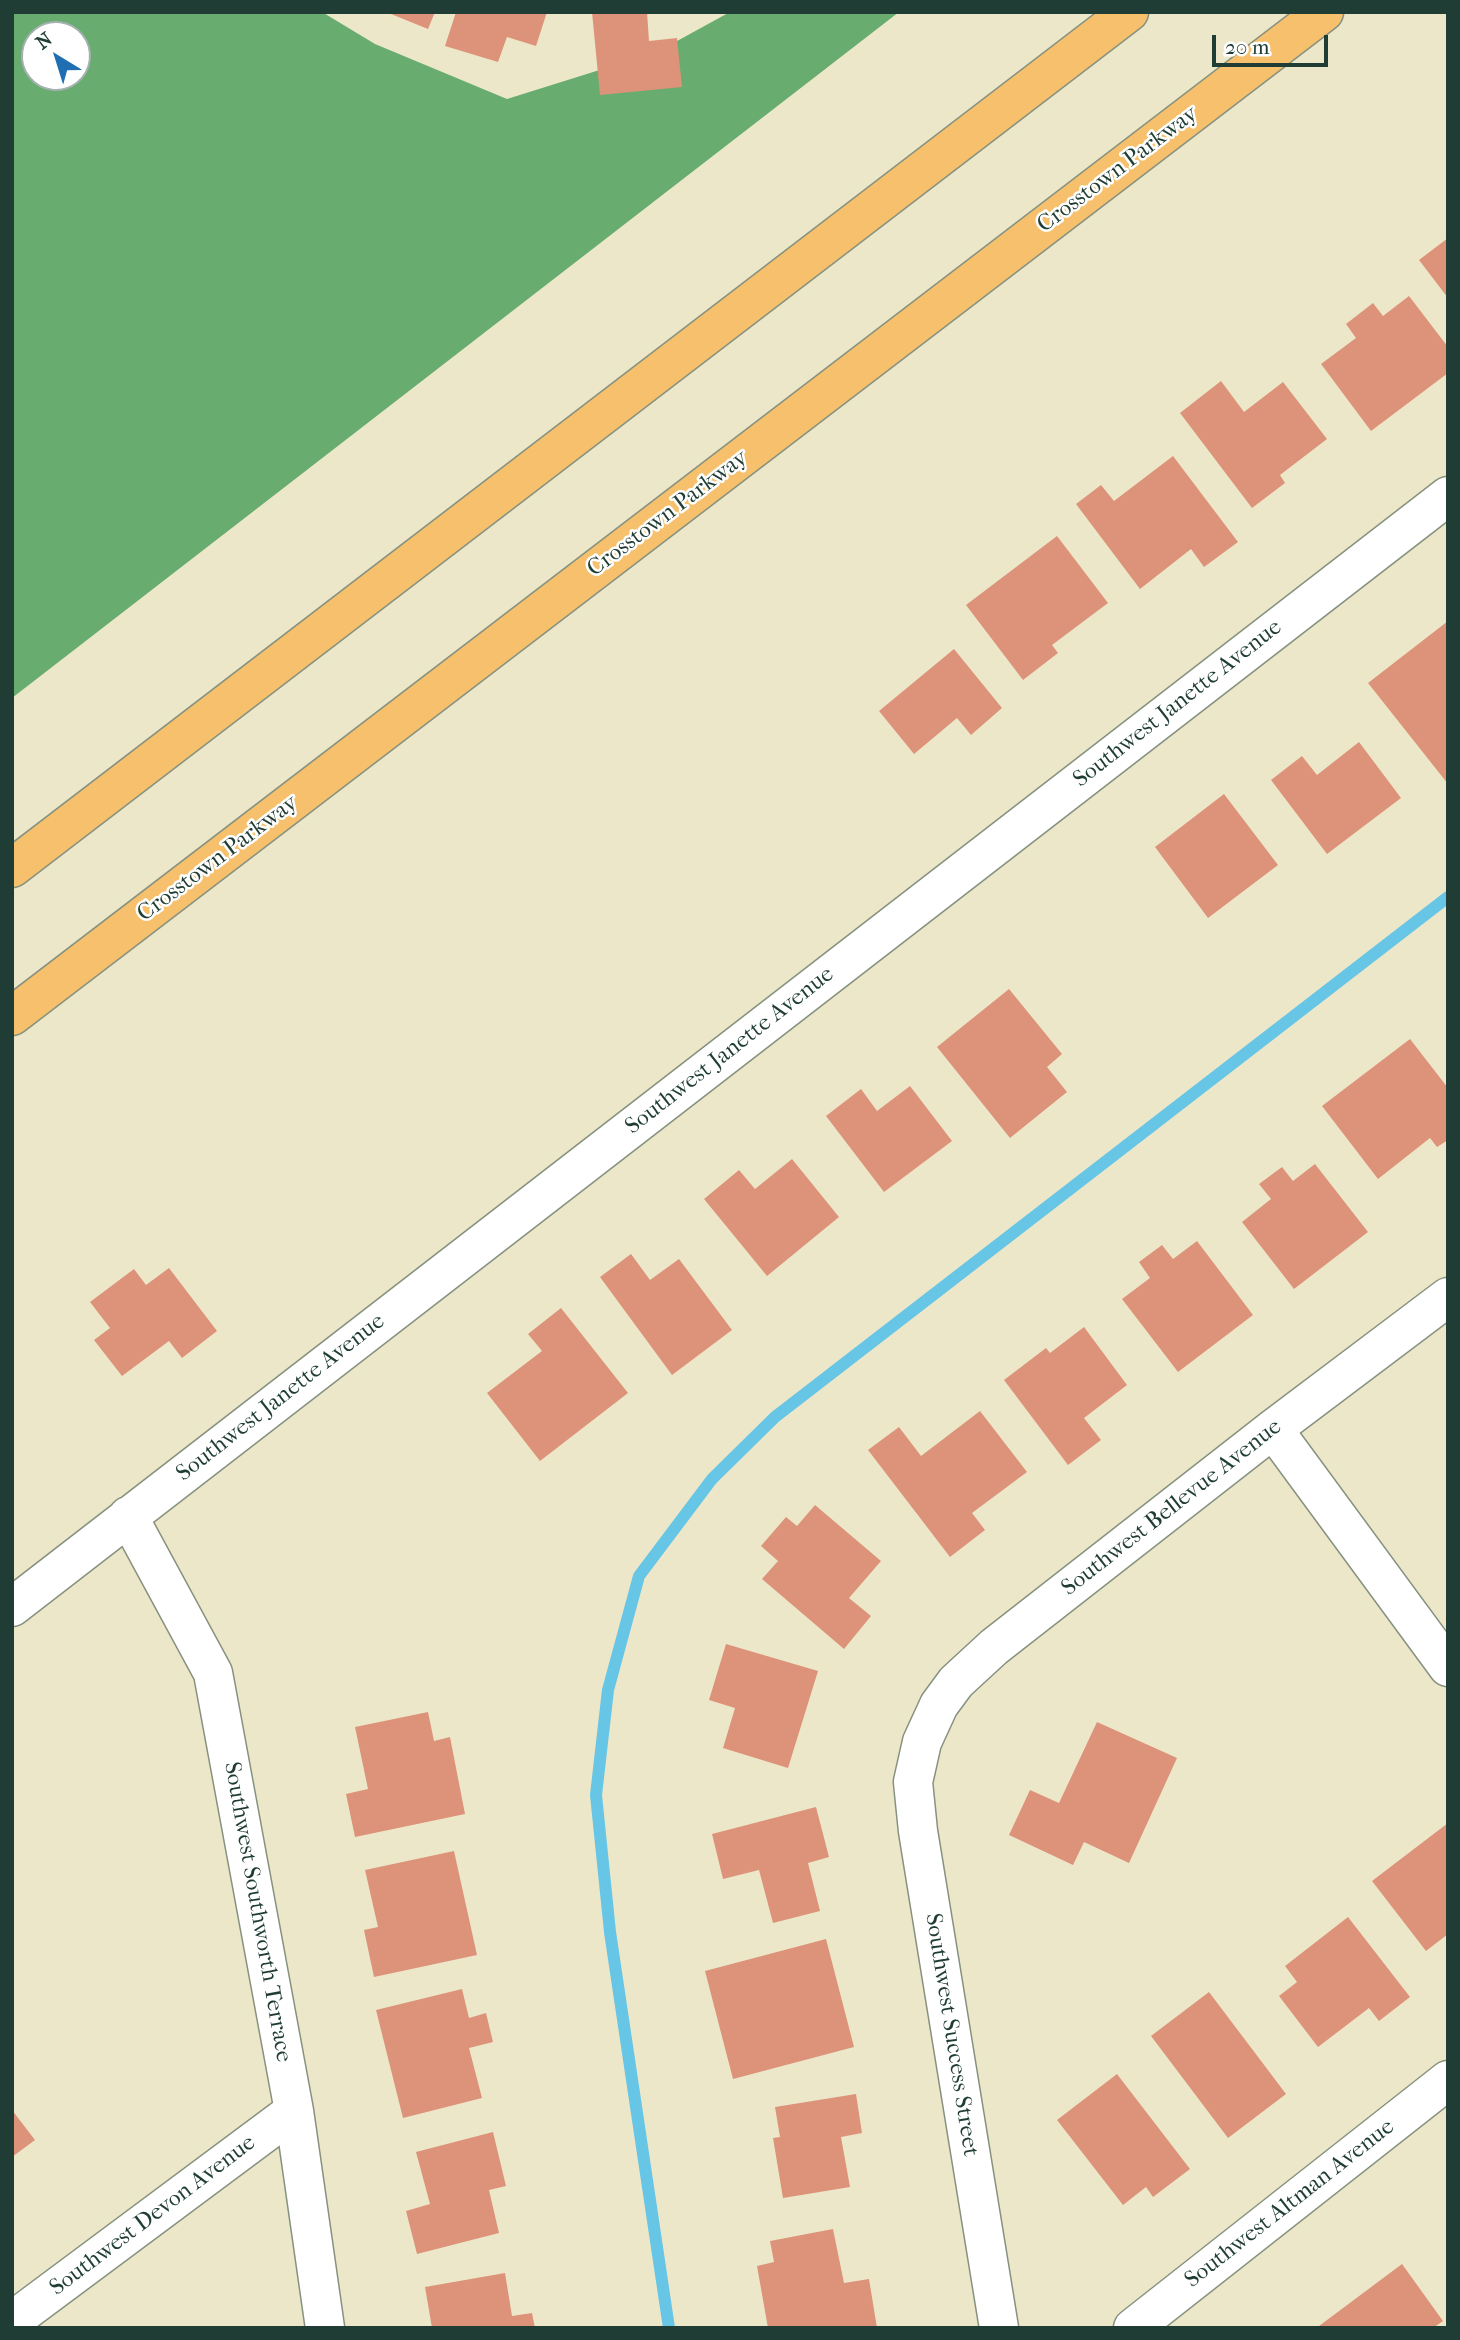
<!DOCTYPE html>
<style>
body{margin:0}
#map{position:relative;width:1460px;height:2340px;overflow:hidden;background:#ede7ca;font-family:"IM FELL French Canon",serif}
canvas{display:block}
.frame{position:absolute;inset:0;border:14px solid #1f3d34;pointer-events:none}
.north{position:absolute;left:21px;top:21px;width:70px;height:70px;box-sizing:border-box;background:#fff;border:2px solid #a5b1ae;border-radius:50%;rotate:322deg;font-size:19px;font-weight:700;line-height:28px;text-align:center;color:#1f3d34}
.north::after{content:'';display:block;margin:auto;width:24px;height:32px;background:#1f6fb2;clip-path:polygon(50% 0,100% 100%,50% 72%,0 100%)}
.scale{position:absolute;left:1212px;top:35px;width:116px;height:32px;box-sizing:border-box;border:4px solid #1f3d34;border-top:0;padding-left:9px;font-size:21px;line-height:24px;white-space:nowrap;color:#1f3d34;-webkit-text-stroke:5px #fff;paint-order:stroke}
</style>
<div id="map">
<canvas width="1460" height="2340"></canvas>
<div class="frame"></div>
<div class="north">N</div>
<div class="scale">20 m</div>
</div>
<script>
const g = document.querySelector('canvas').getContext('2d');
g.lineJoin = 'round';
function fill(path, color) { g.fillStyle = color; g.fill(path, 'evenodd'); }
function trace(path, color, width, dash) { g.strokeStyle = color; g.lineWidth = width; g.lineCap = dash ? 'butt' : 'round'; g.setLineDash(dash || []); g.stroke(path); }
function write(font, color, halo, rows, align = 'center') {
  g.font = font + ' "IM FELL French Canon",serif'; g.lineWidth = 5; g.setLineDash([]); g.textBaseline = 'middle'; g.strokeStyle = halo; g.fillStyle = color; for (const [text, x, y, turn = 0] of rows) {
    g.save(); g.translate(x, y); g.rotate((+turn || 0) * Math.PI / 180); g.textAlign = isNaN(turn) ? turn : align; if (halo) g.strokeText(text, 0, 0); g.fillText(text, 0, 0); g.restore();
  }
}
fill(new Path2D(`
 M12,12H322L375,44L507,99L657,52L730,12H899L12,698ZM35,35H77V77H35Z`), '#68ac70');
trace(new Path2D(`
 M669,2328L610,1932L596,1795L608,1690L639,1576L712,1479L775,1417L1448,897`), '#67c5e5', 12);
fill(new Path2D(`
 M386,12H435L428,29Z
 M456,12H547L536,46L507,37L498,62L445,46Z
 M592,12H647L649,41L677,38L682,87L600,95Z
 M1448,238V298L1419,260Z
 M1409,296L1448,347V373L1371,431L1321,364L1356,338L1346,324L1373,303L1383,316Z
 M1221,381L1244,412L1283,382L1327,439L1280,475L1285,483L1252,508L1180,413Z
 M1173,456L1238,542L1204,567L1191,549L1140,589L1076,504L1101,485L1114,501Z
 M1057,536L1108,603L1052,645L1058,653L1023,680L966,605Z
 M1448,621V784L1368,683Z
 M954,649L1002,708L971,735L957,718L914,754L879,711Z
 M1359,742L1401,798L1327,854L1271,780L1302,756L1317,775Z
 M1224,794L1278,865L1208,918L1155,847Z
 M1009,989L1062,1054L1047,1067L1067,1092L1010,1138L937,1047Z
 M1410,1039L1448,1088V1140L1437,1147L1430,1138L1378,1179L1322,1106Z
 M910,1086L952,1141L884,1192L826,1116L861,1089L877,1111Z
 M792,1159L839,1217L767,1276L704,1199L739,1170L755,1189Z
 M1315,1164L1368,1232L1294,1289L1242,1222L1271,1199L1259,1184L1282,1167L1293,1181Z
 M1197,1241L1253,1315L1178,1372L1122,1299L1150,1278L1139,1262L1162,1245L1173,1259Z
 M631,1254L650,1280L679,1259L732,1330L672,1375L600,1277Z
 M169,1268L217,1331L182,1358L169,1341L122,1376L94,1340L110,1328L90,1302L134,1269L146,1285Z
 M561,1308L628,1393L540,1461L487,1393L542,1351L528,1334Z
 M1084,1327L1127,1385L1084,1418L1101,1440L1068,1465L1004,1380L1046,1348L1050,1353Z
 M980,1411L1027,1472L972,1513L985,1530L950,1557L868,1450L899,1427L921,1456Z
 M815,1505L881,1561L849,1598L871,1616L844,1649L762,1579L778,1561L761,1546L786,1517L797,1526Z
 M726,1644L818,1671L788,1768L723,1748L735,1708L709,1700Z
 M428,1712L434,1741L450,1737L465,1814L355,1837L346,1794L368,1789L355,1727Z
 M1097,1722L1177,1758L1129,1863L1084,1842L1073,1865L1009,1835L1030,1790L1059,1803Z
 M816,1807L829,1857L808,1863L820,1911L773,1923L759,1870L723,1879L712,1834Z
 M1448,1823V1934L1426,1951L1372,1881Z
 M454,1851L477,1955L374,1977L364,1930L378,1927L365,1870Z
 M1348,1917L1410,1997L1379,2021L1369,2008L1318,2047L1279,1996L1297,1982L1285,1966Z
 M826,1939L854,2047L733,2079L705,1971Z
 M462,1989L469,2018L486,2013L493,2042L469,2048L482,2098L403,2118L376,2010Z
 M1209,1992L1286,2094L1228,2138L1151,2036Z
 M1117,2074L1190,2169L1153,2197L1146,2187L1123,2205L1057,2120Z
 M856,2094L862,2133L841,2137L850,2187L783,2198L773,2138L780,2137L775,2107Z
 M12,2110L35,2140L12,2157Z
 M493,2132L506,2186L489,2190L499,2233L417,2254L406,2211L430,2204L416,2152Z
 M833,2229L844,2283L869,2279L877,2328H768L757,2266L774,2262L770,2241Z
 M1402,2264L1443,2321L1433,2328H1320L1319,2326Z
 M505,2273L512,2316L532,2313L535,2328H432L425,2287Z`), '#dc9379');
const minor = new Path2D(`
 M1273,1429L1448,1667
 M128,1516L213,1673L294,2111L325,2328
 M12,1607L1448,496
 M12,2321L294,2111
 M999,2328L918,1831L913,1782L922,1742L939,1705L956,1682L994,1647L1273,1429L1448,1297
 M1133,2328L1448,2080`);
const major = new Path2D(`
 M12,868L1129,12
 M12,1016L1324,12`);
trace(minor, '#86927f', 41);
trace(major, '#86927f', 41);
trace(minor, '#fff', 38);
trace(major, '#f7c06c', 38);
write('23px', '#1f3d34', '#fff', [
 ["Crosstown Parkway",1118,170,-37],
 ["Crosstown Parkway",668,514,-37],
 ["Southwest Janette Avenue",1178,704,-38],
 ["Crosstown Parkway",218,859,-37],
 ["Southwest Janette Avenue",730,1051,-38],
 ["Southwest Janette Avenue",281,1398,-38],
 ["Southwest Bellevue Avenue",1172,1508,-38],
 ["Southwest Southworth Terrace",257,1912,80],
 ["Southwest Success Street",951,2035,81],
 ["Southwest Altman Avenue",1290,2204,-38],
 ["Southwest Devon Avenue",153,2216,-37]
]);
</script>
